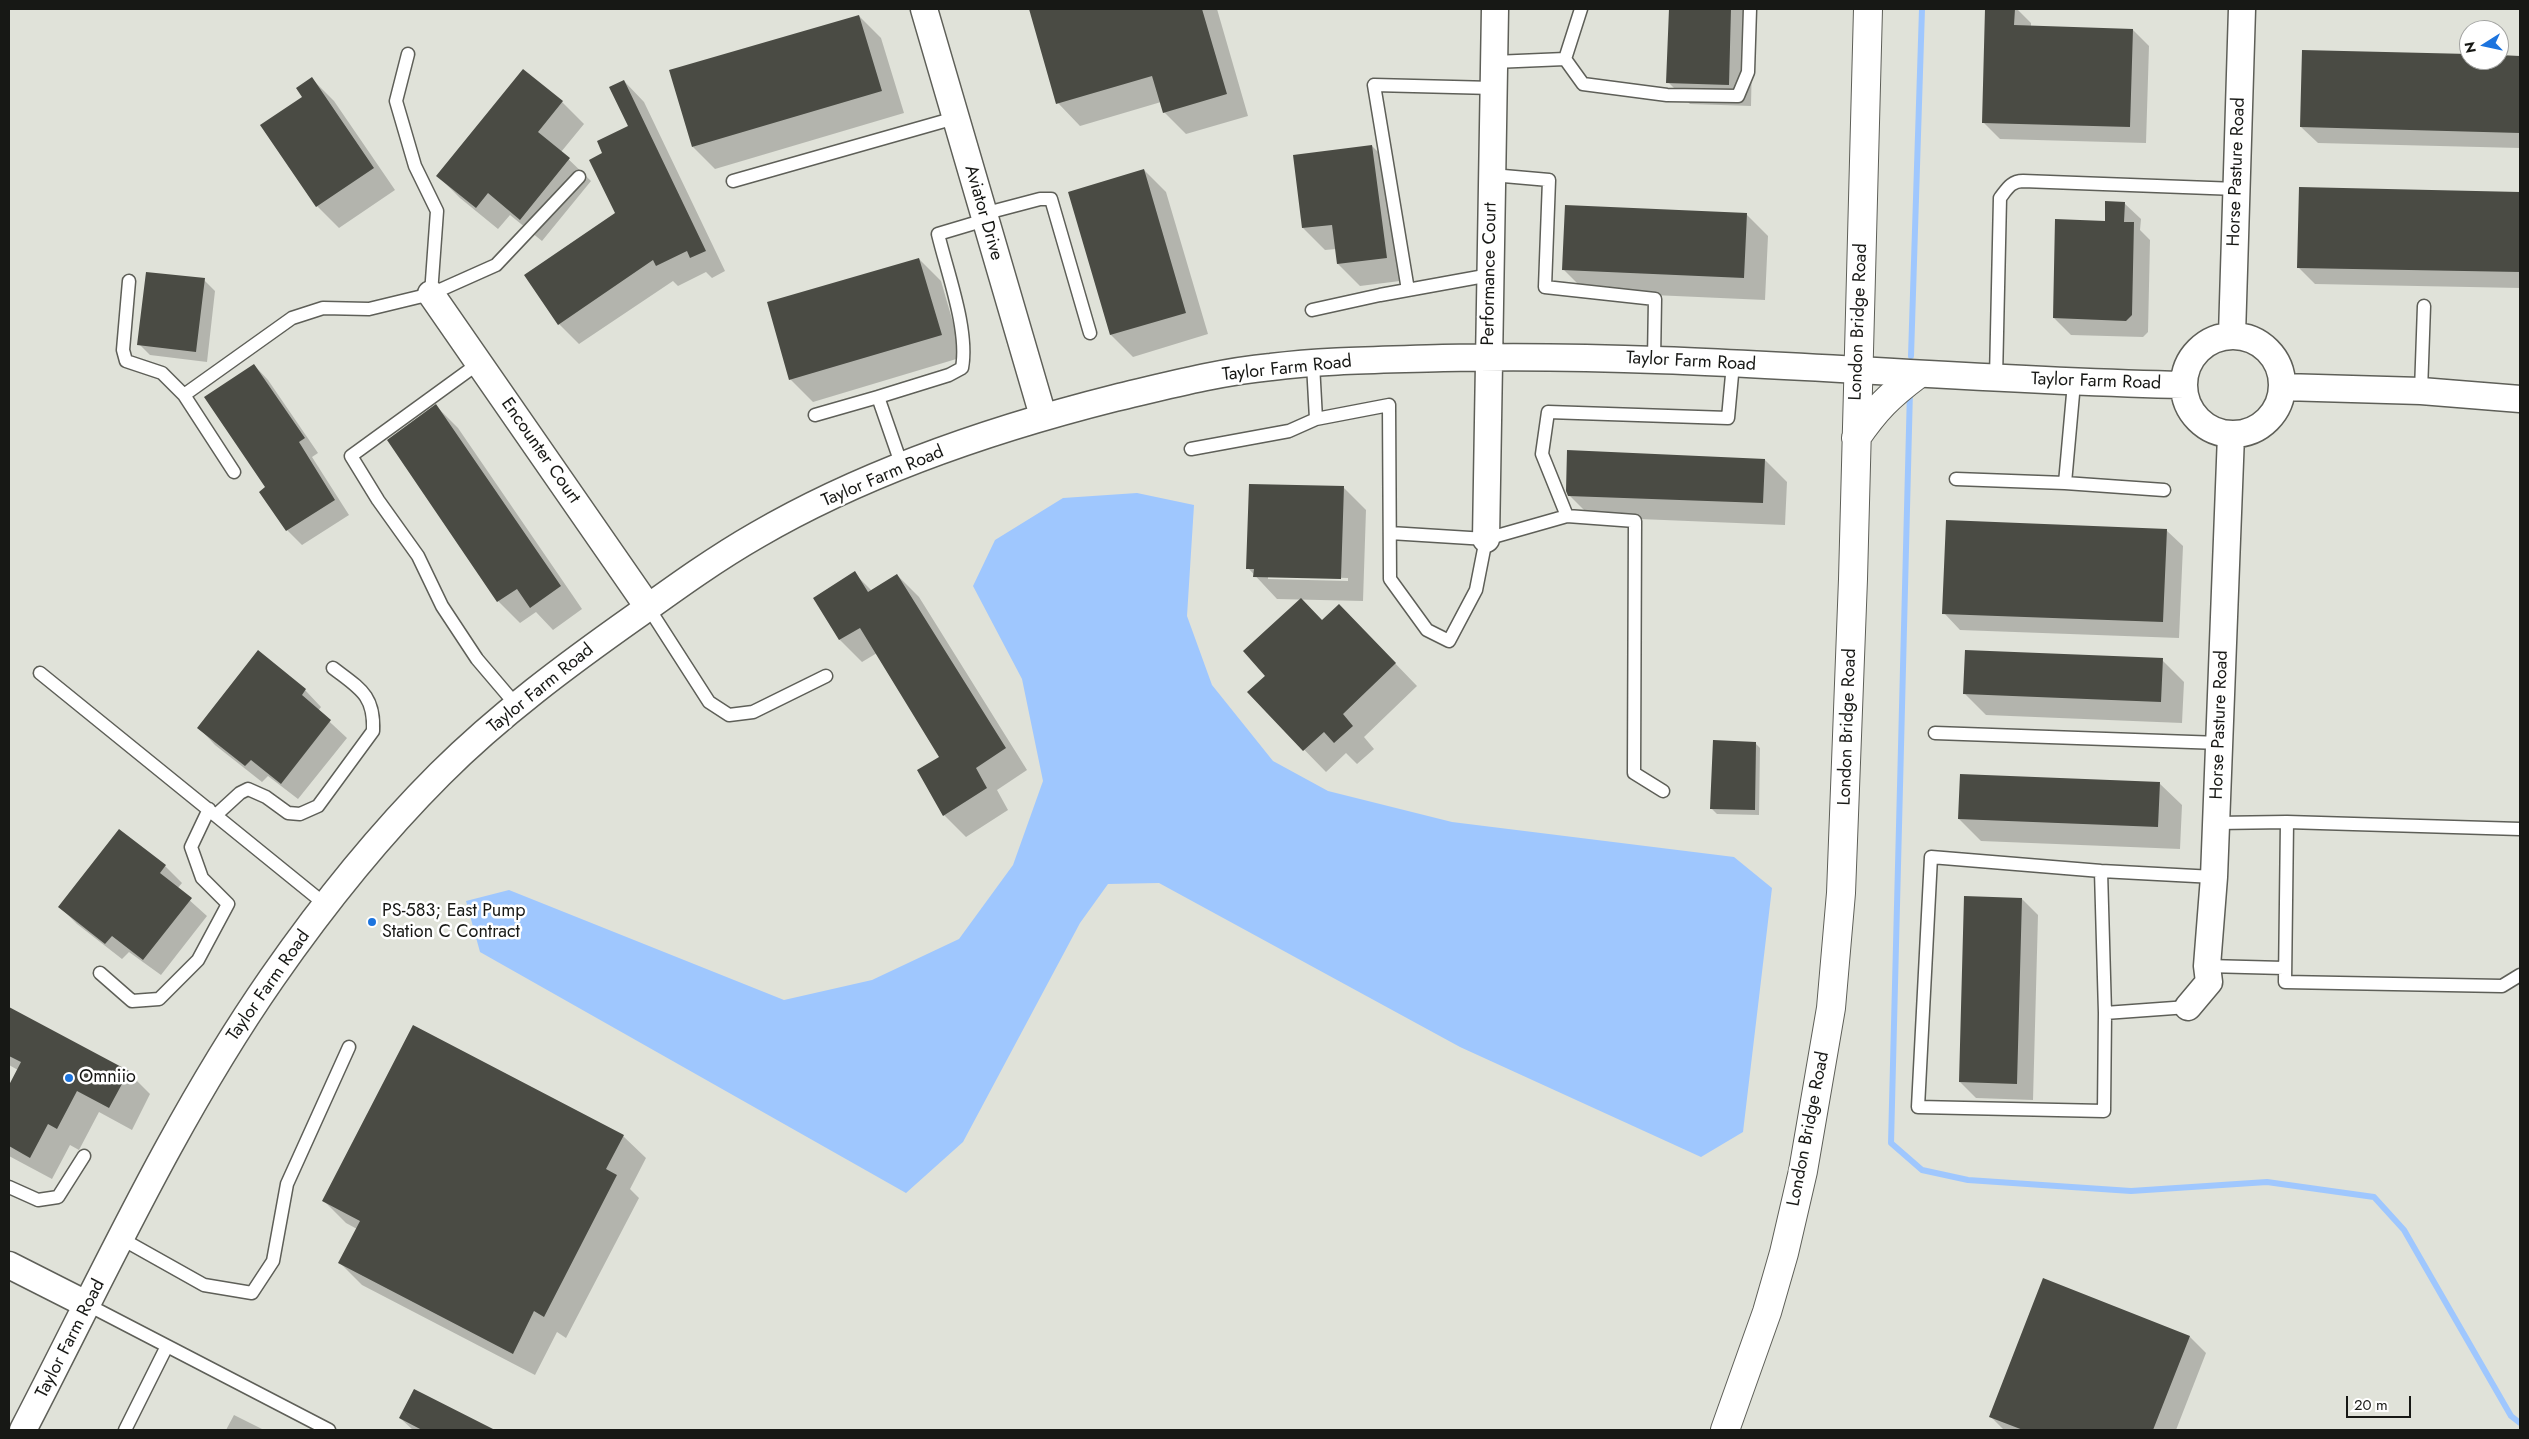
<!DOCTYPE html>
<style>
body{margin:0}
#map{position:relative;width:2529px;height:1439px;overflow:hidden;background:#e0e2d9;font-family:Jost,sans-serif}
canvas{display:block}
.frame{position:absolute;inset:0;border:10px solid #171815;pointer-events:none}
.north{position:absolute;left:2459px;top:20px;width:50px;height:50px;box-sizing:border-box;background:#fff;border:1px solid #a2a3a1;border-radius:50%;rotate:260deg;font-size:14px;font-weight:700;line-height:20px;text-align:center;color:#171815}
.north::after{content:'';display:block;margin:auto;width:18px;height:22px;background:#1c74de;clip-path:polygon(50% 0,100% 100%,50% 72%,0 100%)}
.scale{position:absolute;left:2346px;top:1396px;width:65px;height:22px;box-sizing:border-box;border:2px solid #171815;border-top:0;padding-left:6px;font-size:15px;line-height:18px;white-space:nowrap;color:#171815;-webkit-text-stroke:4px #fff;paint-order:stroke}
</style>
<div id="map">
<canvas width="2529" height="1439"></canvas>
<div class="frame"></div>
<div class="north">N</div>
<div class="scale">20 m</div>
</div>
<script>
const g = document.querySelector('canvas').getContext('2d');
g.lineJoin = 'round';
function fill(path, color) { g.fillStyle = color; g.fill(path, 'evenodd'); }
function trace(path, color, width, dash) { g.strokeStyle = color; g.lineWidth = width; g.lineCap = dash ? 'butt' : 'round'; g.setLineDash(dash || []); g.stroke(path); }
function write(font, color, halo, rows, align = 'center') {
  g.font = font + ' Jost,sans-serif'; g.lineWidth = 5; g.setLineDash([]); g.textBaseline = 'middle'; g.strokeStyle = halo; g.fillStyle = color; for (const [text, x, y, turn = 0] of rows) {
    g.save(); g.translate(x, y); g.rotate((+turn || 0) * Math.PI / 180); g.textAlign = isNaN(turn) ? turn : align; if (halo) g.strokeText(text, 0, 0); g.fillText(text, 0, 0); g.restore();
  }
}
fill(new Path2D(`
 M1137,493L1194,505L1187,616L1212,685L1273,761L1328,791L1452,822L1734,857L1772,888L1743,1132L1701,1157L1460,1047L1159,883L1108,884L1080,923L963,1142L906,1193L480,952L466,901L509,890L784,1000L872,980L959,939L1013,865L1043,781L1022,679L973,586L995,540L1063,498Z`), '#9fc7fe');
fill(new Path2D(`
 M1030,9H1217L1248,116L1186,134L1164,112L1161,102L1080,126L1058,103Z
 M1670,9H1753L1751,106L1690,104L1668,82Z
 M1986,9H2017L2031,23V27L2133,30L2149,46L2146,143L2000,139L1983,122Z
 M859,16L881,38L904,113L715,169L693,147Z
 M2469,56V60H2499V56L2520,57V148L2318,143L2301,127Z
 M312,79L334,101L395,190L339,228L317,206L303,98Z
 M624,81L644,102L725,271L712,278L706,272L678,286L673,281L579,344L559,324L616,213L604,154L629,127Z
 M562,102L584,124L561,152L591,181L542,241L510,215L498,229L460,198L438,176Z
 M1372,146L1394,168L1408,280L1360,286L1338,264L1336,249L1325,250L1303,228L1294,156Z
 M1144,170L1166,192L1208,334L1133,357L1111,335L1070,193Z
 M2300,189L2520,194V288L2315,284L2298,267Z
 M2124,203L2141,219L2140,230L2150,240L2148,332L2143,337L2071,335L2054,318L2106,222Z
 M1746,214L1768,236L1765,300L1586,292L1564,270Z
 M919,259L941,281L963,357L813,402L790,379Z
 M204,280L215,291L207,362L150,355L139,344Z
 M254,365L268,380L318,453L312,457L349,515L302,545L287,530L267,488Z
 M436,406L458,428L582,609L553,630L536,612L520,623L498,601Z
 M1765,460L1787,482L1785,525L1591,517L1569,495Z
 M1343,487L1366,510L1363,601L1277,599L1248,568ZM1268,576L1348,578V581L1268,579Z
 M2166,530L2183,546L2179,638L1960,630L1944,613Z
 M854,573L872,591L897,575L919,597L1027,770L997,790L1008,810L966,837L944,815L941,757L877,653L862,662L840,640L814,598Z
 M1322,621L1361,628L1417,686L1364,737L1374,749L1357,764L1346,753L1326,772L1248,692Z
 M2162,660L2184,682L2182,723L1986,715L1964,693Z
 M305,690L321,707L318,711L347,738L298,799L268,776L262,782L215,745L199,728Z
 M1755,743L1760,748L1759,815L1717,814L1712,809Z
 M2159,783L2182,805L2180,849L1981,841L1959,819Z
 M119,831L165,866L182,883L177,889L207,916L161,975L129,952L122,959L77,924L60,907Z
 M2022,899L2038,915L2033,1100L1976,1098L1960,1082Z
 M9,1009L128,1072L150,1094L132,1130L99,1112L79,1150L70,1145L52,1179L9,1156V1088L18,1070L9,1065Z
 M623,1136L646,1158L630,1189L639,1198L566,1338L557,1332L535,1375L362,1285L340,1263L357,1229L346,1223L324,1201Z
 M2190,1337L2206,1353L2176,1430H2004L1990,1416Z
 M234,1415L264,1430H226Z
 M400,1418L484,1426L488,1430H413Z`), '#0003');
trace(new Path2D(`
 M1911,356L1922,9
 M1910,390L1891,1143L1922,1170L1968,1180L2131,1191L2267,1182L2374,1197L2404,1230L2511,1416L2520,1423`), '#9fc7fe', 6);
fill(new Path2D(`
 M1029,9H1202L1227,94L1163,113L1152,76L1056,104Z
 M1669,9H1731L1729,85L1666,83Z
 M1985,9H2015L2014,25L2133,29L2130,127L1982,123Z
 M859,15L882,91L692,147L669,70Z
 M2302,50L2469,54V60H2499V55L2520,56V133L2300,127Z
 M523,69L563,101L538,132L570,158L520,220L488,193L476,208L436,176Z
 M312,77L374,168L316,207L260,125L302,97L296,88Z
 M624,80L706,251L690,258L687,251L656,266L653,260L558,325L524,275L615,213L589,160L602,153L597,141L628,126L609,87Z
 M1372,145L1387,258L1337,264L1332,225L1302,228L1293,155Z
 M1144,169L1186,313L1110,335L1068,192Z
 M2299,187L2520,192V272L2297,268Z
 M2105,201L2125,202L2124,222H2134L2132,315L2126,321L2053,318L2055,219L2105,221Z
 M1565,205L1747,213L1744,278L1562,270Z
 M919,258L942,335L789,380L767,302Z
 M146,272L205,278L196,352L137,345Z
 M254,364L305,438L299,442L335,500L286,531L259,492L265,487L204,397Z
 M436,404L561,586L530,608L517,589L497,602L387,440Z
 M1567,450L1765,459L1763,503L1568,496L1566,491Z
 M1249,484L1344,486L1341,579L1253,577L1254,569H1246Z
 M1946,520L2167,529L2163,622L1942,614Z
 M855,571L868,592L897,574L1006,748L976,768L987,788L943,816L917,770L939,757L860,628L839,640L813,598Z
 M1301,598L1322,620L1339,604L1396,663L1343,714L1353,726L1334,743L1324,732L1303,751L1247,692L1265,676L1243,651Z
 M258,650L306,689L302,695L331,720L281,784L251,760L245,766L197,728Z
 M1965,650L2163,658L2161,702L1963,694Z
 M1713,740L1756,742L1755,810L1710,809Z
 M1960,774L2160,782L2158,827L1958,819Z
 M119,829L166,865L160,873L192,898L143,960L112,936L105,944L58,907Z
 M1964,896L2022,898L2017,1084L1959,1082Z
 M9,1007L129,1071L109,1108L77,1091L57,1129L48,1124L30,1158L9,1146V1085L21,1062L9,1056Z
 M413,1025L624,1135L606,1169L617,1175L544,1317L534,1311L513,1354L338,1263L360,1221L322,1201Z
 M2043,1278L2190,1336L2153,1430H2023L1989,1417Z
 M414,1389L495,1430H422L399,1418Z`), '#4a4b44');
const lane = new Path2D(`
 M408,54L396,101L415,166L437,211L431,294
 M1565,59L1583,84L1667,95L1738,96L1748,72L1750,9
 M1565,59L1581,9
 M1494,62L1565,59
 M1492,175L1549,180L1545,287L1655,299L1654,360
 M733,181L955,118
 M983,214L1040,199H1051L1090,333
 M129,281L123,350L126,361L162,373L184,395
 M1408,290L1374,85L1493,88
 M1312,310L1380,295L1490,275
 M479,363L351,456L378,500L418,556L442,606L477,659L517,706
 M1313,364L1316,419L1389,405L1390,579L1427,630L1449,641L1476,590L1486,539
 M1996,378L2000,198C2007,189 2011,181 2023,181L2237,189
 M2421,391L2424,306
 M815,415L878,397
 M1191,449L1289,431L1316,419
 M902,466L878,397L949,375L962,368C969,330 947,272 938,234L985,220
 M234,472L184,395L292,318L323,308L369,309L431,294L496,265L579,177
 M1956,479L2065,483L2074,383
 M2065,483L2164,490
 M1567,516L1542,454L1548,412L1728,418L1733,364
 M1390,533L1486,539L1567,516L1635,521L1634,773L1663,791
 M648,607L709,702L729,715L753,712L826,676
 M40,673L326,905
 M1935,733L2220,743
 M216,815L240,793L248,789L266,797L288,813L300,814L318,806L373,731C375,695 359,688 333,668
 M2287,822L2520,829
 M2216,823L2287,822L2285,982L2502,986L2520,975
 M2101,871L2105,1013
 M2207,966L2284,968
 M100,973L132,1001L159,999L198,960L228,904L202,878L191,847L209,809
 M2188,1007L2105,1013L2104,1111L1918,1107L1931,857L2101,871L2214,877
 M9,1187L38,1200L58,1197L84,1156
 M122,1239L204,1285L252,1293L273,1261L287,1184L349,1047
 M88,1305L329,1430
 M125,1430L167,1346`);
const street = new Path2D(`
 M924,9L1043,416
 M431,294L648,607
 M2232,335L2242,9
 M2184 385a49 49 0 1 1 98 0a49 49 0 1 1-98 0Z
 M2283,387L2421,391L2520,399
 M1486,539L1495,9
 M2188,1007L2209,982L2207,966L2214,877L2231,435
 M9,1265L88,1305
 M23,1430C102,1278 174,1119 272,978C322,906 378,836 440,774C499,715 568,664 636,616C675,588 715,559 757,535C867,471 992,429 1115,398C1166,386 1218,372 1271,367C1327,360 1385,360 1443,358C1690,352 1937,380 2184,385`);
const secondary = new Path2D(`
 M1856,438C1876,409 1889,396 1917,375
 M1725,1430L1767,1312L1784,1253L1803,1171L1831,1008L1841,893L1853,579L1868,9`);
trace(lane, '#5e5f58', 15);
trace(street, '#5e5f58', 29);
trace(secondary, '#5e5f58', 30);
trace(lane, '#fff', 12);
trace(street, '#fff', 26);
trace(secondary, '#fff', 28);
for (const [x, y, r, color] of [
 [372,922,5,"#1c74de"],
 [69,1078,5,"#1c74de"]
]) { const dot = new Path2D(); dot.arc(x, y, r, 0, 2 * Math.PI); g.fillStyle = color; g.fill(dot); trace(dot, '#fff', 2); }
write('18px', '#171815', '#fff', [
 ["Horse Pasture Road",2237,172,-88],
 ["Aviator Drive",983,213,74],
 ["Performance Court",1490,274,-89],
 ["London Bridge Road",1859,322,-88],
 ["Taylor Farm Road",1691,362,3],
 ["Taylor Farm Road",1287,369,-6],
 ["Taylor Farm Road",2096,382,2],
 ["Encounter Court",540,451,55],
 ["Taylor Farm Road",883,477,-23],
 ["Taylor Farm Road",541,689,-39],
 ["Horse Pasture Road",2220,725,-88],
 ["London Bridge Road",1848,727,-88],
 ["Taylor Farm Road",269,986,-55],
 ["London Bridge Road",1809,1129,-79],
 ["Taylor Farm Road",71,1339,-63]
]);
write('18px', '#171815', '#fff', [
 ["PS-583; East Pump",382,912],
 ["Station C Contract",382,933],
 ["Omniio",79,1078]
], 'left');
</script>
